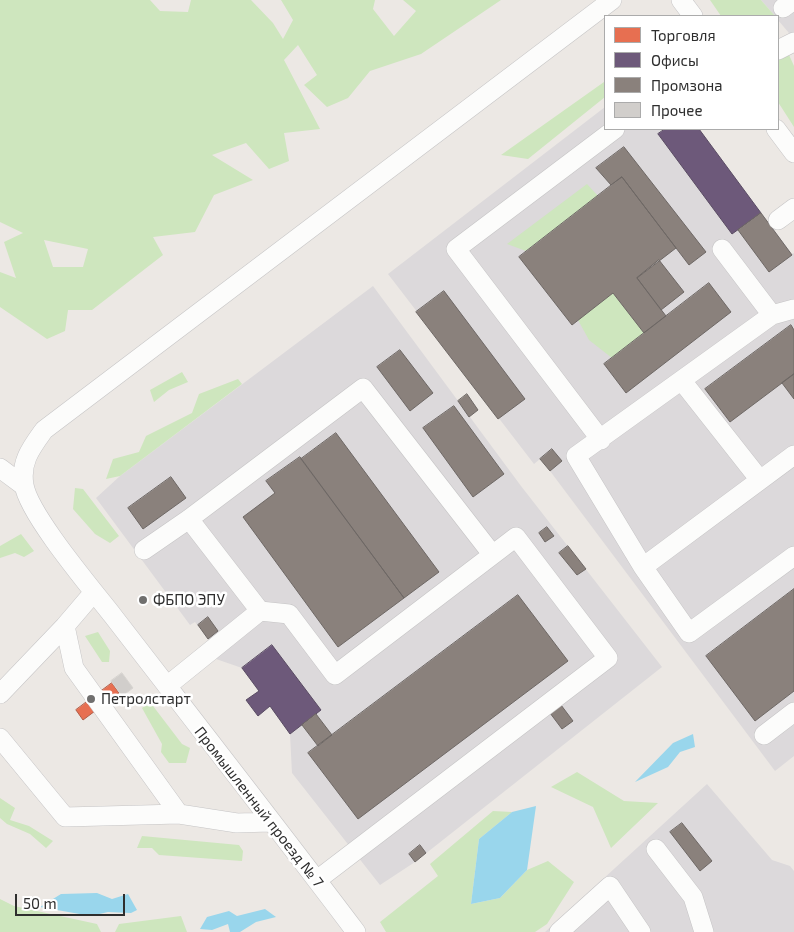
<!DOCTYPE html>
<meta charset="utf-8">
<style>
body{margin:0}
#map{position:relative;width:794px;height:932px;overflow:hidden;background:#ece8e4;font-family:"Exo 2",sans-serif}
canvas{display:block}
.legend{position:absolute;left:604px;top:15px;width:175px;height:115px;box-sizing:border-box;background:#fff;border:1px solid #ababab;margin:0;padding:6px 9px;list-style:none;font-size:15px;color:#2e2e2e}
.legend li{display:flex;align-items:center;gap:10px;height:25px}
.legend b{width:25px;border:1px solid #ababab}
.scale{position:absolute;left:15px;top:894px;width:110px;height:22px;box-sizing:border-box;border:2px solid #2e2e2e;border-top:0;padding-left:6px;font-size:15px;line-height:18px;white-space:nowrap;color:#2e2e2e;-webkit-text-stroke:4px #fff;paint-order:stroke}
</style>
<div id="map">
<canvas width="794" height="932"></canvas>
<ul class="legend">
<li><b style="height:14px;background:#e76f51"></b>Торговля</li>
<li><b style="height:14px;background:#6d597a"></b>Офисы</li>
<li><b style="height:14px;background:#8a817c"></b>Промзона</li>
<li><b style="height:14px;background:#d1cecb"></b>Прочее</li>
</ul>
<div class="scale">50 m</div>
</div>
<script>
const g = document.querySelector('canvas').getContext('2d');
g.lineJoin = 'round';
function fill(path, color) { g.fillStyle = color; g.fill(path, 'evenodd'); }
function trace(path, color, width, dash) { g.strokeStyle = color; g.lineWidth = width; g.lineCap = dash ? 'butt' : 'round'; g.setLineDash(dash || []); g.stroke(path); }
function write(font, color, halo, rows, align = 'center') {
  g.font = font + ' "Exo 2",sans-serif'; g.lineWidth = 5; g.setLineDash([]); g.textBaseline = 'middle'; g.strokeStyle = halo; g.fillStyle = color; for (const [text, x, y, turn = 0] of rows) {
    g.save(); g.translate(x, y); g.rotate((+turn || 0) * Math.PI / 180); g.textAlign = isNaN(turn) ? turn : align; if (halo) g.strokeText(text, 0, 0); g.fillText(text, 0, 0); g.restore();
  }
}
fill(new Path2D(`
 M761,0H794V39L778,20V16H775Z
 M605,107V129H699L792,254L794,253V756L775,771L550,471L540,459L534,464L388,274Z
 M373,286L521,486L662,667L415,862L380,885L292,773L290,734L270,707L258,716L246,700L258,691L242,668L216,659L210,652L211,643L208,639L195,622L190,625L96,498L120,476Z
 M707,784L772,860L790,866L794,871V932H545Z`), '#dcd9db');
fill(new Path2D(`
 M0,0H150L160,11L188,12L191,0H251L273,23L283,39L293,20L281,0H375L373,9L394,36L416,11L403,0H501L421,54L370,71L348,98L327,107L304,85L317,75L298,45L284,60L320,129L284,133L289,161L269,169L246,143L212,155L253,180L214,195L195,232L153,237L163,255L92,310H68L65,331L47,339L0,307V272L16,278L4,242L23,233L0,222ZM44,240L88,249L83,267H53Z
 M710,0H761L775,16H721Z
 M785,46L794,66V127L778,102V53Z
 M604,82L605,97L528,159L501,155Z
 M587,184L598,196L526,251L507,244Z
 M613,293L644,333L612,358L589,340L578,320Z
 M182,372L188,382L169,390L154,402L150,390Z
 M238,379L242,384L120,476L106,479L113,459L139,452L146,436L192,413L199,394Z
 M75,488L83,489L119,536L110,543L95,534L73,509Z
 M21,534L34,551L24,557L15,553L0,558V546Z
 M98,632L110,651L109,662H102L85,636Z
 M150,702L182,744L190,748L186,763H169L161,752L162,744L142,708Z
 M577,772L624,801L658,803L611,848L593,807L551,787Z
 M0,798L15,808L10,820L29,826L53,841L46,848L30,834L7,824L0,818Z
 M493,811L512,812L479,839L471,904L500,898L527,870L548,861L574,882L547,924L535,932H386L380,922L438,876L430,864Z
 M142,836L239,845L243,851L242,861L159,855L152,848H137Z
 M0,899L14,906L97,924L101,932H0Z
 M181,916L187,932H115L119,924Z`), '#cee6be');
fill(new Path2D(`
 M693,734L695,747L680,752L668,767L635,782L673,743Z
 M536,806L527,870L500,898L471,904L479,839L512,812Z
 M97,893L112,899L128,894L137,910L131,913L108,912L91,916L40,907L61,894Z
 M265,909L276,917L256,922L240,932H230L228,924L212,930L200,929L207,917L229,911L237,916Z`), '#99d6ec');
const shops = new Path2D(`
 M112,683L119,693L83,720L76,710Z`);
fill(shops, '#e76f51');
trace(shops, '#b05c46', 1);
const offices = new Path2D(`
 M665,129H699L761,213L732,234L658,134Z
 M272,645L321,710L290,734L270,706L258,716L246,700L259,691L242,668Z`);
fill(offices, '#6d597a');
trace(offices, '#5a4c63', 1);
const industry = new Path2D(`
 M624,147L706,252L689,265L622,177L611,185L596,168Z
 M622,177L676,248L637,278L666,316L644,333L613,293L572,325L519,257Z
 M761,213L792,255L769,272L738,230Z
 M659,260L684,292L661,310L637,278Z
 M709,283L731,312L626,393L604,364Z
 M444,291L525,399L498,419L416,312Z
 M791,325L794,330V374L730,422L705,389Z
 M400,350L433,393L410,411L377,367Z
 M794,374V399L782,383Z
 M467,394L478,410L469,417L458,401Z
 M454,406L504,474L473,497L423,428Z
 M336,433L439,572L404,598L301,459Z
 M552,449L562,461L550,471L540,459Z
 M300,457L404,598L338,647L243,517L275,493L266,481Z
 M171,477L186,498L143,529L128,508Z
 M547,527L554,536L545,542L539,533Z
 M568,546L586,569L577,575L559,553Z
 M794,589V691L755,721L706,656Z
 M518,595L568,661L358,819L308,753Z
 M208,617L218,631L208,639L198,625Z
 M561,705L573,721L562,729L550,713Z
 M316,714L332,735L318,746L302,725Z
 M682,823L712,861L700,871L670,832Z
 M420,845L426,853L415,862L409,854Z`);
fill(industry, '#8a817c');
trace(industry, '#6e6865', 1);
const building = new Path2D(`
 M122,673L133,688L122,696L111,681Z`);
fill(building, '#d1cecb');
trace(building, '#d7d4d0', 1);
const minor = new Path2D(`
 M681,0L693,16
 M783,8L794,0
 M778,50L794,42
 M776,129L794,153
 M778,220L794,208
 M722,249L772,315L576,456L643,567L689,633L794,556
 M772,315L794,309
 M682,381L760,480
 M601,440L456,249L615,129
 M0,468L24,486
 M189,519L260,611
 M144,550L189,519L363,388L492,554
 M643,567L794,455
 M94,592L65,626L74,668L179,814L237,823L270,822
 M167,686L260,611L289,614L335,675L516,537L608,658L317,880
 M0,694L65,626
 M764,735L794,712
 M0,738L65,817L179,814
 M656,849L693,897L704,932
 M356,932C276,826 194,721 113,616C92,589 29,515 24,485C20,462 31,448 44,430L612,0
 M559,932L610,886L641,932`);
trace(minor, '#c5c4c5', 20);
trace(minor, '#fcfcfb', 19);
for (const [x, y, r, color] of [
 [143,600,5,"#706f6e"],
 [91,699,5,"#706f6e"]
]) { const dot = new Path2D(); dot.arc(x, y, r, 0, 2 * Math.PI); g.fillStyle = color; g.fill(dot); trace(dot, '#fff', 2); }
write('15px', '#2e2e2e', '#fff', [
 ["ФБПО ЭПУ",153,600],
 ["Петролстарт",101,699]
], 'left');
write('15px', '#2e2e2e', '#fff', [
 ["Промышленный проезд № 7",259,807,52]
]);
</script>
